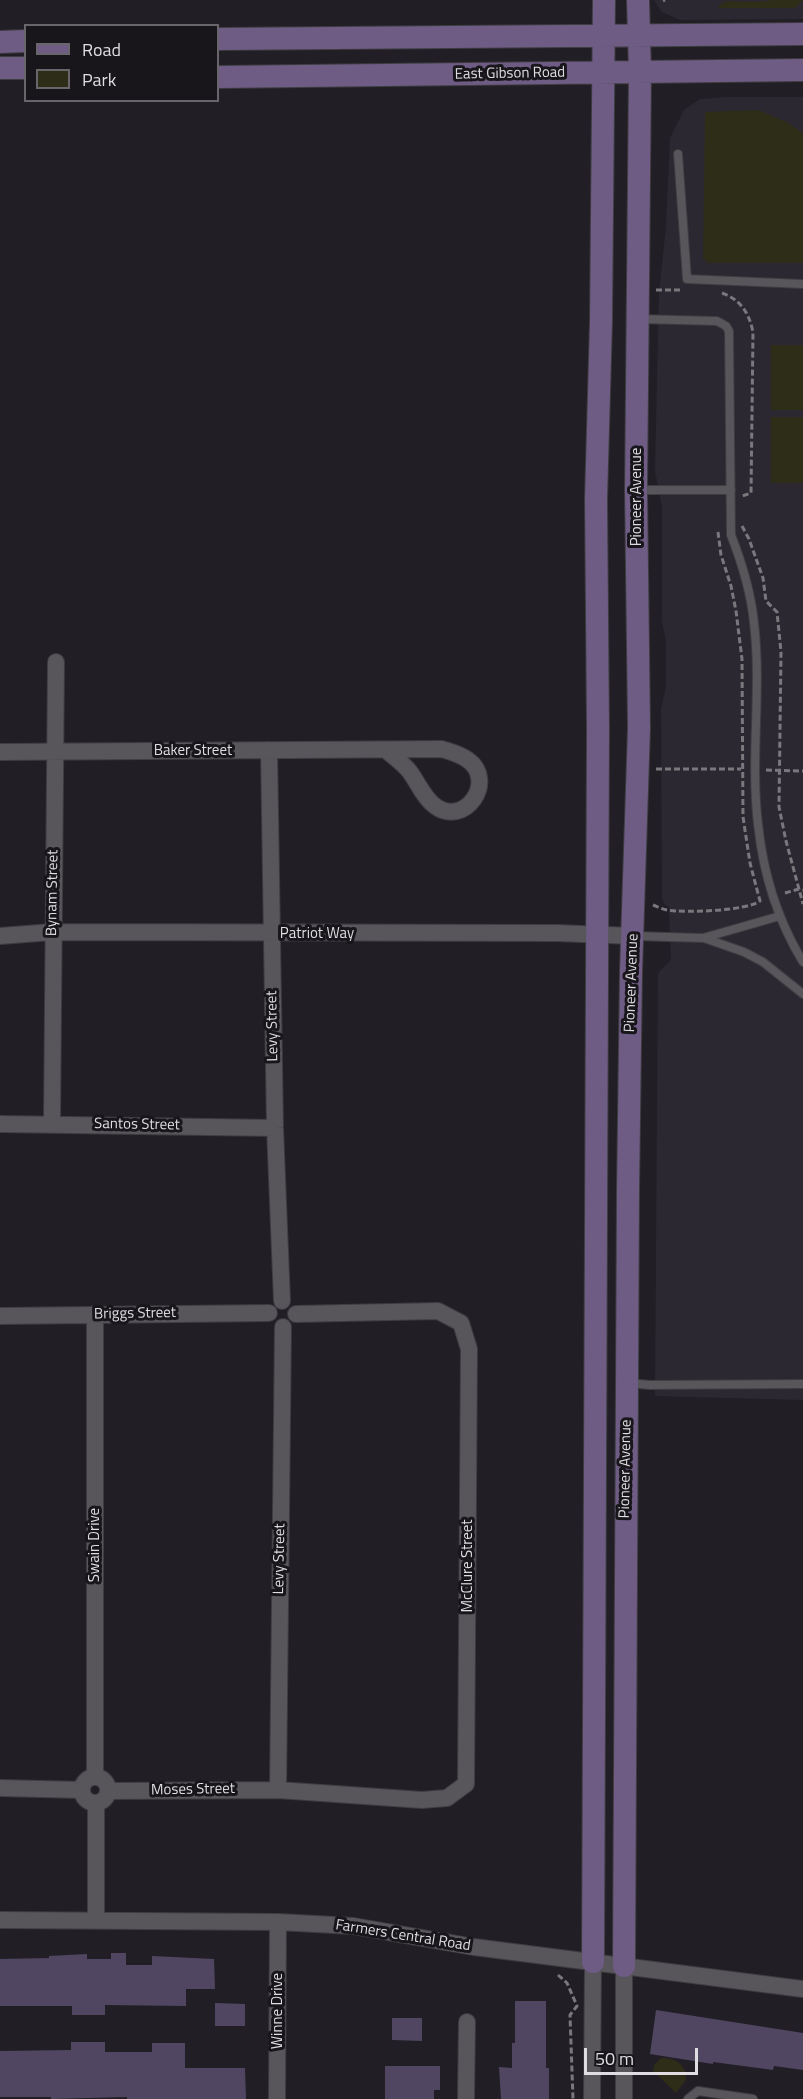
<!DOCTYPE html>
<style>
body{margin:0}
#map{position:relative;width:803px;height:2099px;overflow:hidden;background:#211f25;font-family:"Titillium Web",sans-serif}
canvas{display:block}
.legend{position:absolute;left:24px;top:24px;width:195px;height:78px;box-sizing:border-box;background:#18161b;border:2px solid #68666a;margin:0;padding:8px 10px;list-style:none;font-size:18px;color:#dfdde1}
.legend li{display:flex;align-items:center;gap:12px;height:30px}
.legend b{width:30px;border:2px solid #68666a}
.scale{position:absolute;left:584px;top:2048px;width:114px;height:27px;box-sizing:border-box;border:3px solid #dfdde1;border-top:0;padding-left:8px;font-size:18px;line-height:21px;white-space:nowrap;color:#dfdde1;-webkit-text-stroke:4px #18161b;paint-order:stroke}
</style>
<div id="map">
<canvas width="803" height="2099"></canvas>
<ul class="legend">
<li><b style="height:8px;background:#6e5c84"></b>Road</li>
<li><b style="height:16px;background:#2e2d18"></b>Park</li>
</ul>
<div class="scale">50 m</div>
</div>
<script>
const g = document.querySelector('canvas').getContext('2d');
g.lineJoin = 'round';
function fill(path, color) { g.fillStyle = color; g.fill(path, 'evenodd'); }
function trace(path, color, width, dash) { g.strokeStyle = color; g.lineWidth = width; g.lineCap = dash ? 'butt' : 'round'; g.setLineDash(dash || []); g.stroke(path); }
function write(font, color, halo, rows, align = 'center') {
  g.font = font + ' "Titillium Web",sans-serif'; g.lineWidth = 6; g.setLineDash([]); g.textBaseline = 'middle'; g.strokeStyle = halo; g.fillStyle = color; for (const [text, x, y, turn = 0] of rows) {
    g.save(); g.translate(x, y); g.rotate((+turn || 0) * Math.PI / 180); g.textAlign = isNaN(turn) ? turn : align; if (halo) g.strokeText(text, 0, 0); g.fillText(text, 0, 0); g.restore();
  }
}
fill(new Path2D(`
 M654,0H803V19L680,20L662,12Z
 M727,97H803V1400L655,1396L658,973L671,960L669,907L664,904L662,898L661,709L666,687V641L662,621V507L655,471L659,293L666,227L670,138L684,110L700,99Z`), '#2c2832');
fill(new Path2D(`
 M774,0H803L795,8H718L721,4L727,1L754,2Z
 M758,110L787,122L803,133V263H709L703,258L705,112Z
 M771,345H803V410H771Z
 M771,417H803V483H771Z
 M661,2058C676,2058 687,2065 686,2080L676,2093L653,2071L654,2065Z`), '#2e2d18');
fill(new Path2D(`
 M111,1953H126V1965H152V1956L214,1959L215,1989H186V2006L105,2005V2015H72V2006H0V1959L49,1958V1956L87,1954V1959H111Z
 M515,2001H546V2068H549V2099H501L499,2067L512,2068V2043H515Z
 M215,2003L245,2004V2026H215Z
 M656,2010L803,2033V2070L774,2066L773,2070L713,2062V2064L650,2054Z
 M392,2018H422V2041L392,2040Z
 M71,2042H105V2052H152V2043H185V2068H245L246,2099H127V2097L51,2099V2097H0V2051L71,2050Z
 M385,2066H440V2090H434V2099H385Z`), '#514661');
const lane = new Path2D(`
 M678,154L687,279L803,284
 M639,319L717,321L726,326L729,331L731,535C742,563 751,593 754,623C762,690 750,758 758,824C763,872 778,921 803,962
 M636,490H731
 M634,936L703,938L780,916
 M704,938L744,952L763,962L803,994
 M628,1383L650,1385L803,1384
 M688,2099L698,2091L753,2099`);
const street = new Path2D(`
 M269,750L275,1128L282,1301
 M0,752L442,749C451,752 460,754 468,760C497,781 465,828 435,806C424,798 418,783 410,772C404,764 394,757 386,750
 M0,936L52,932L557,933L633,936
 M52,1123L56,662
 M0,1124L275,1128
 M0,1316L269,1313
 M95,1777V1314
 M82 1790a13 13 0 1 1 26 0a13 13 0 1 1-26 0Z
 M0,1788L82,1790
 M278,1790L283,1327
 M108,1791L278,1790L422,1800L447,1798L466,1784L469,1349L461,1323L438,1311L296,1314
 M96,1803V1920
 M0,1920L278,1922L353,1926L474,1947L803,1989
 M624,1966V2099
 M277,2099L278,1922
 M466,2099L467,2022
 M592,2099L593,1962`);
const secondary = new Path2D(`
 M218,39L803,34
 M0,42L26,41
 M0,68H26
 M218,77L803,70
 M593,1962L598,730L596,499L601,322L604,0
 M624,1966L628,1191L631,971L639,728L636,490L640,73L638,0`);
trace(lane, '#3e3c41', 10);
trace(street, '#3e3c41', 18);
trace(secondary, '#3e3c41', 24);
trace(new Path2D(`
 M663,1L665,0
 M656,290H683
 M722,293C741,300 749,313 753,332L751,493L742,496
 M742,526L749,539L763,578L766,601L777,612L781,652L779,807L786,841L803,904
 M656,769H741
 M766,770L803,771
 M785,893L799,889L803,890
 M653,905C658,907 662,909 667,910C685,913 746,911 760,901L750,863L743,817L742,659L736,611L731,586L721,555L718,532
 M558,1975L567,1983L577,2006L570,2015L573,2099`), '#7a787d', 3, [6, 3]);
trace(lane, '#58555b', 8);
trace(street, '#58555b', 16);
trace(secondary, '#6e5c84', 22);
write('15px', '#dfdde1', '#18161b', [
 ["East Gibson Road",510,74,-1],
 ["Pioneer Avenue",637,497,-90],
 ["Baker Street",193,751],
 ["Bynam Street",53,893,-89],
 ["Patriot Way",317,934],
 ["Pioneer Avenue",632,983,-88],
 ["Levy Street",273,1026,-91],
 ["Santos Street",137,1125,1],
 ["Briggs Street",135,1314,-1],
 ["Pioneer Avenue",626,1469,-89],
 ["Swain Drive",95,1545,-90],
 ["Levy Street",280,1559,-89],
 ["McClure Street",468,1566,-90],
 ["Moses Street",193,1790,-1],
 ["Farmers Central Road",403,1936,9],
 ["Winne Drive",278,2011,-90]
]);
</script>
